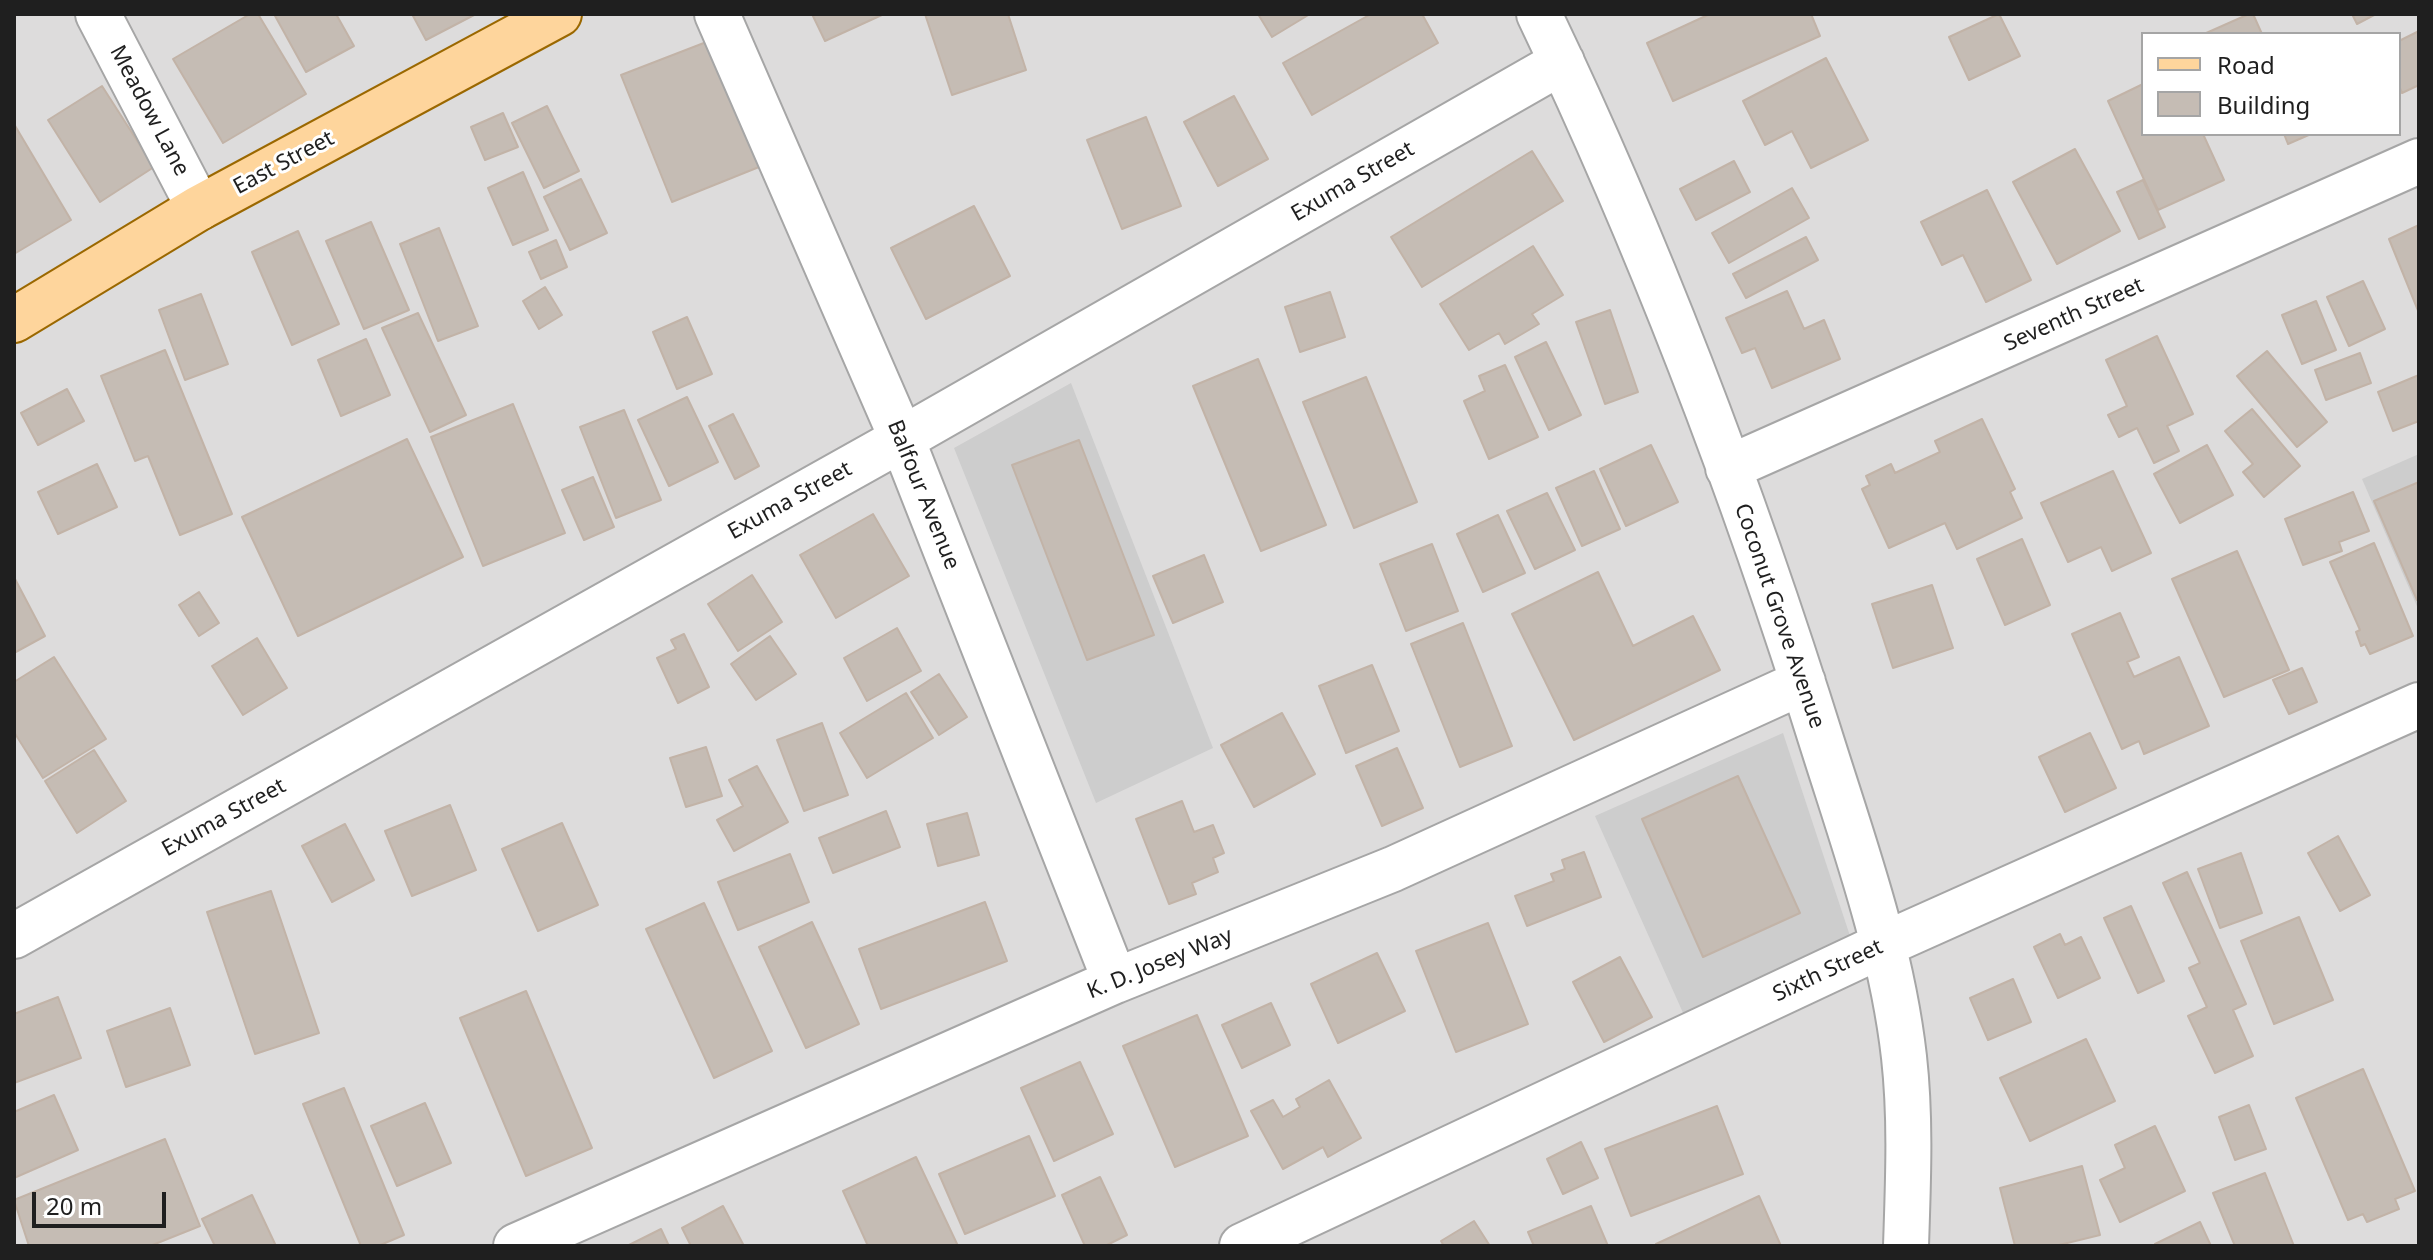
<!DOCTYPE html>
<style>
body{margin:0}
#map{position:relative;width:2433px;height:1260px;overflow:hidden;background:#f0ede5;font-family:"Noto Sans",sans-serif}
canvas{display:block}
.frame{position:absolute;inset:0;border:16px solid #1f1f1f;pointer-events:none}
.legend{position:absolute;left:2141px;top:32px;width:260px;height:104px;box-sizing:border-box;background:#fff;border:2px solid #a5a5a5;margin:0;padding:10px 14px;list-style:none;font-size:24px;color:#1f1f1f}
.legend li{display:flex;align-items:center;gap:16px;height:40px}
.legend b{width:40px;border:2px solid #a5a5a5}
.scale{position:absolute;left:32px;top:1192px;width:134px;height:36px;box-sizing:border-box;border:4px solid #1f1f1f;border-top:0;padding-left:10px;font-size:24px;line-height:28px;white-space:nowrap;color:#1f1f1f;-webkit-text-stroke:6px #fff;paint-order:stroke}
</style>
<div id="map">
<canvas width="2433" height="1260"></canvas>
<div class="frame"></div>
<ul class="legend">
<li><b style="height:10px;background:#fed59c"></b>Road</li>
<li><b style="height:22px;background:#c5bcb4"></b>Building</li>
</ul>
<div class="scale">20 m</div>
</div>
<script>
const g = document.querySelector('canvas').getContext('2d');
g.lineJoin = 'round';
function fill(path, color) { g.fillStyle = color; g.fill(path, 'evenodd'); }
function trace(path, color, width, dash) { g.strokeStyle = color; g.lineWidth = width; g.lineCap = dash ? 'butt' : 'round'; g.setLineDash(dash || []); g.stroke(path); }
function write(font, color, halo, rows, align = 'center') {
  g.font = font + ' "Noto Sans",sans-serif'; g.lineWidth = 6; g.setLineDash([]); g.textBaseline = 'middle'; g.strokeStyle = halo; g.fillStyle = color; for (const [text, x, y, turn = 0] of rows) {
    g.save(); g.translate(x, y); g.rotate((+turn || 0) * Math.PI / 180); g.textAlign = isNaN(turn) ? turn : align; if (halo) g.strokeText(text, 0, 0); g.fillText(text, 0, 0); g.restore();
  }
}
fill(new Path2D(`
 M14,14H2419V1246H14ZM2143,34H2399V134H2143Z`), '#dddcdc');
fill(new Path2D(`
 M1071,383L1213,748L1096,803L954,448Z
 M2419,454V611L2362,479Z
 M1783,733L1852,942L1684,1015L1595,816Z`), '#cdcdcd');
const building = new Path2D(`
 M250,14H258L306,94L223,143L173,59Z
 M274,14H336L354,46L306,72Z
 M412,14H476L426,40Z
 M812,14H884L825,41Z
 M925,14H1008L1026,70L952,95Z
 M1258,14H1310L1272,37Z
 M1371,14H1422L1438,43L1312,115L1283,63Z
 M1710,14H1811L1820,36L1673,101L1647,43Z
 M1999,14L2020,56L1969,80L1949,37Z
 M2249,14H2253L2262,34H2204Z
 M2352,14H2376L2357,24Z
 M2419,31V85L2402,93L2399,86V41Z
 M709,41L759,167L672,202L621,75Z
 M1826,58L1868,140L1811,168L1792,131L1765,145L1743,101Z
 M2143,84V134H2203L2224,180L2158,210L2108,101Z
 M102,86L154,167L100,202L48,120Z
 M1234,96L1268,159L1218,186L1184,122Z
 M547,106L579,171L544,188L512,123Z
 M503,113L518,147L485,160L471,127Z
 M1146,117L1181,206L1122,229L1087,140Z
 M14,124L71,220L14,254Z
 M2284,134H2311L2288,144Z
 M2075,149L2120,231L2057,264L2013,182Z
 M1532,151L1563,201L1422,287L1391,237Z
 M1734,161L1750,192L1696,220L1680,189Z
 M523,172L548,230L513,245L488,188Z
 M581,179L607,233L570,250L544,197Z
 M2143,180L2165,227L2139,239L2117,192Z
 M1792,188L1809,218L1729,263L1712,233Z
 M1987,190L2031,280L1986,302L1963,255L1942,265L1921,222Z
 M974,206L1010,276L926,319L891,248Z
 M371,222L409,310L364,329L326,241Z
 M2419,225V313L2389,239Z
 M439,228L478,326L438,341L400,244Z
 M298,231L339,324L292,345L252,252Z
 M1806,237L1818,260L1746,298L1733,274Z
 M556,240L567,267L541,279L529,252Z
 M1533,246L1563,295L1532,314L1539,324L1505,344L1499,333L1469,350L1440,304Z
 M2363,281L2385,329L2349,346L2327,297Z
 M545,287L562,315L539,329L523,301Z
 M1787,291L1804,329L1824,320L1840,359L1772,388L1755,348L1742,353L1726,318Z
 M1330,292L1345,337L1300,352L1285,307Z
 M201,294L228,364L185,380L159,310Z
 M2316,301L2336,350L2302,364L2282,315Z
 M1610,310L1638,392L1605,404L1576,322Z
 M418,313L466,415L430,432L382,328Z
 M687,317L712,374L677,389L653,332Z
 M2157,336L2193,414L2167,426L2179,451L2154,463L2137,428L2119,437L2108,415L2127,406L2106,360Z
 M366,339L390,395L341,416L318,360Z
 M1546,342L1581,415L1549,430L1515,357Z
 M165,350L232,514L180,535L148,456L135,461L101,376Z
 M2267,351L2327,422L2297,447L2237,376Z
 M2360,353L2371,383L2326,400L2315,370Z
 M1258,359L1326,525L1261,551L1193,386Z
 M1505,365L1538,437L1489,459L1464,401L1485,391L1479,376Z
 M2419,375V421L2393,431L2378,392Z
 M1366,377L1417,502L1354,528L1303,402Z
 M67,389L84,421L38,445L21,413Z
 M687,397L718,462L669,486L638,420Z
 M513,404L565,533L483,566L431,437Z
 M2252,409L2300,466L2264,497L2243,472L2253,464L2225,431Z
 M624,410L661,500L616,518L580,427Z
 M733,414L759,466L735,479L709,426Z
 M1982,419L2015,489L2010,492L2022,518L1957,549L1945,523L1889,548L1862,489L1870,485L1866,476L1891,464L1895,473L1940,452L1935,441Z
 M407,439L463,557L298,636L242,517Z
 M1079,440L1154,635L1087,660L1012,465Z
 M1651,445L1678,502L1626,526L1600,469Z
 M2207,445L2233,495L2180,523L2154,474Z
 M97,464L117,507L58,534L38,492Z
 M1594,471L1620,529L1582,546L1556,488Z
 M2113,471L2151,553L2112,571L2101,547L2068,562L2041,503Z
 M593,477L614,527L584,540L562,490Z
 M2419,482V599L2417,600L2374,501Z
 M2353,492L2369,531L2339,542L2342,551L2303,565L2285,519Z
 M1547,493L1575,550L1535,569L1507,511Z
 M873,514L909,576L836,618L800,555Z
 M1498,515L1525,573L1483,592L1457,534Z
 M2022,539L2050,605L2005,625L1977,559Z
 M2374,543L2413,636L2370,654L2365,644L2361,646L2356,632L2360,630L2330,562Z
 M1432,544L1458,611L1406,631L1380,564Z
 M2237,551L2289,670L2224,697L2172,579Z
 M1204,555L1223,602L1173,623L1153,576Z
 M1598,572L1633,646L1693,616L1720,670L1574,740L1512,614Z
 M752,575L782,622L738,651L708,604Z
 M14,577L45,636L14,653Z
 M1932,585L1953,648L1893,668L1872,604Z
 M199,592L219,623L199,636L179,605Z
 M2120,613L2139,657L2127,662L2134,677L2179,657L2209,726L2144,754L2139,741L2122,749L2072,634Z
 M1463,623L1512,746L1460,767L1411,644Z
 M897,628L921,671L867,701L844,658Z
 M684,634L709,687L678,703L657,658L676,649L671,640Z
 M770,636L796,674L756,700L731,664Z
 M257,638L287,688L243,715L212,666Z
 M54,657L106,739L43,778L14,732V682Z
 M1372,665L1399,731L1346,753L1319,686Z
 M2302,668L2317,702L2289,714L2273,680Z
 M939,674L967,717L939,735L911,692Z
 M906,693L933,738L867,778L840,733Z
 M1282,713L1315,774L1254,807L1221,745Z
 M822,723L848,795L804,811L777,740Z
 M2090,733L2116,788L2065,812L2039,757Z
 M706,747L722,796L686,807L670,758Z
 M1397,748L1423,808L1382,826L1356,766Z
 M94,750L126,801L77,833L45,781Z
 M757,766L788,822L734,851L717,820L743,806L729,780Z
 M1738,776L1800,913L1703,957L1642,819Z
 M1182,801L1194,832L1213,825L1224,853L1213,858L1218,872L1192,883L1196,894L1169,904L1136,819Z
 M450,805L476,870L412,896L385,831Z
 M886,811L900,847L833,873L819,838Z
 M967,813L979,855L938,866L927,824Z
 M562,823L598,905L538,931L502,849Z
 M345,824L374,880L332,902L302,846Z
 M2338,836L2370,895L2340,911L2308,853Z
 M1584,852L1601,897L1527,926L1515,896L1554,881L1551,874L1565,869L1562,860Z
 M2241,853L2262,913L2220,928L2198,869Z
 M790,854L809,902L738,930L718,882Z
 M2187,872L2246,1004L2233,1010L2253,1056L2215,1073L2188,1016L2207,1007L2189,968L2200,963L2163,883Z
 M271,891L319,1033L255,1054L207,912Z
 M985,902L1007,961L881,1009L859,949Z
 M704,903L772,1051L714,1078L646,929Z
 M2131,906L2164,981L2138,993L2104,918Z
 M2299,917L2333,1000L2274,1024L2241,941Z
 M812,922L859,1024L806,1048L759,947Z
 M1488,923L1528,1024L1456,1052L1416,951Z
 M2060,934L2065,945L2081,937L2100,978L2058,998L2034,947Z
 M1377,953L1405,1011L1338,1043L1311,984Z
 M1620,957L1652,1017L1604,1042L1573,982Z
 M2013,979L2031,1022L1988,1040L1970,998Z
 M526,991L592,1148L526,1176L460,1018Z
 M58,997L81,1058L14,1083V1014Z
 M1271,1003L1290,1045L1242,1068L1222,1025Z
 M170,1008L190,1065L126,1087L107,1031Z
 M1197,1015L1248,1136L1175,1167L1123,1046Z
 M2086,1039L2115,1101L2030,1141L2000,1078Z
 M1080,1062L1113,1134L1054,1161L1021,1088Z
 M2363,1069L2415,1191L2395,1199L2399,1209L2367,1222L2363,1214L2348,1220L2296,1098Z
 M1329,1080L1361,1138L1328,1157L1323,1147L1283,1169L1251,1111L1273,1100L1283,1117L1300,1107L1296,1099Z
 M344,1088L404,1235L378,1246H361L303,1104Z
 M54,1095L78,1150L14,1178V1112Z
 M425,1103L451,1163L397,1186L371,1126Z
 M2249,1105L2266,1149L2235,1160L2219,1117Z
 M1717,1106L1743,1174L1631,1216L1605,1149Z
 M2155,1126L2185,1191L2120,1222L2100,1180L2125,1168L2115,1145Z
 M1029,1136L1055,1196L965,1234L939,1174Z
 M165,1139L200,1226L150,1246H29L14,1200Z
 M1581,1142L1598,1178L1563,1194L1547,1159Z
 M916,1157L958,1246H868L843,1191Z
 M2082,1166L2100,1235L2055,1246H2015L2000,1188Z
 M2265,1173L2294,1246H2235L2213,1193Z
 M1100,1177L1127,1235L1105,1246H1085L1062,1195Z
 M252,1195L276,1246H215L202,1219Z
 M1759,1196L1781,1246H1657L1656,1244Z
 M723,1206L744,1246H691L682,1228Z
 M1591,1206L1608,1246H1534L1528,1232Z
 M1474,1221L1490,1246H1444L1441,1241Z
 M2200,1222L2211,1246H2156L2155,1244Z
 M661,1229L669,1246H627Z`);
fill(building, '#c5bcb4');
trace(building, '#c2b3a7', 2);
const minor = new Path2D(`
 M98,14L199,208
 M717,14L902,439L1115,981
 M1539,14C1652,250 1746,499 1824,749C1856,850 1892,951 1904,1057C1911,1119 1908,1184 1906,1246
 M1728,468L2419,161
 M14,936L902,439L1562,62
 M516,1246L1115,981L1393,869L1803,682
 M1242,1246L1885,944L2419,705`);
const major = new Path2D(`
 M14,320L199,208L559,14`);
trace(minor, '#a6a6a6', 48);
trace(major, '#9b6800', 48);
trace(minor, '#fff', 44);
trace(major, '#fed59c', 44);
write('22px', '#1f1f1f', '#fff', [
 ["Meadow Lane",149,111,62],
 ["East Street",284,163,-28],
 ["Exuma Street",1353,182,-30],
 ["Seventh Street",2074,315,-24],
 ["Balfour Avenue",923,495,68],
 ["Exuma Street",790,501,-29],
 ["Coconut Grove Avenue",1779,616,71],
 ["Exuma Street",224,818,-29],
 ["K. D. Josey Way",1160,964,-22],
 ["Sixth Street",1828,971,-25]
]);
</script>
